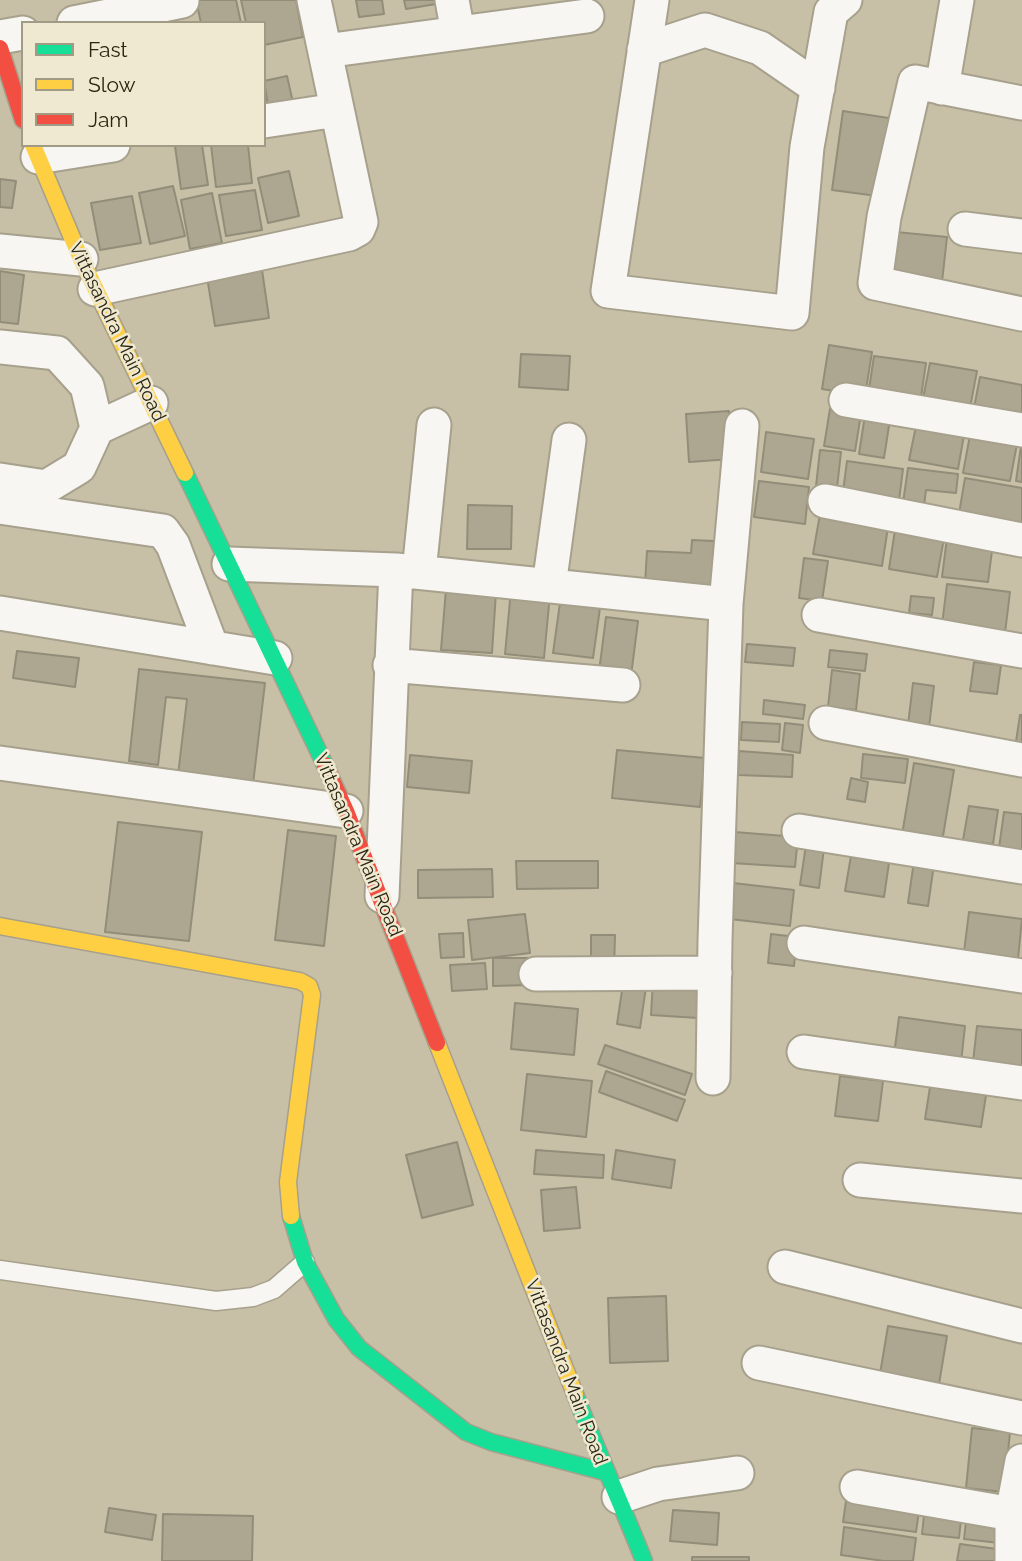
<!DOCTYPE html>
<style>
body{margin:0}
#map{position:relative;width:1022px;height:1561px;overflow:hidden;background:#c7c0a6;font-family:Raleway,sans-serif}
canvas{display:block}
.legend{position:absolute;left:21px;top:21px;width:245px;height:126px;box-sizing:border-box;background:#efe9d1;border:2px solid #a19b85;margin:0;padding:9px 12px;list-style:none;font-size:21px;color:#2b2613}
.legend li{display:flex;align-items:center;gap:14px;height:35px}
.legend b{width:35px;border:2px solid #a19b85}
</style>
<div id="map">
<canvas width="1022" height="1561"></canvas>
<ul class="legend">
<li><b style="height:9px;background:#16e098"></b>Fast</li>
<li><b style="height:9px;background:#ffcf43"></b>Slow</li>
<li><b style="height:9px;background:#f24e42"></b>Jam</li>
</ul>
</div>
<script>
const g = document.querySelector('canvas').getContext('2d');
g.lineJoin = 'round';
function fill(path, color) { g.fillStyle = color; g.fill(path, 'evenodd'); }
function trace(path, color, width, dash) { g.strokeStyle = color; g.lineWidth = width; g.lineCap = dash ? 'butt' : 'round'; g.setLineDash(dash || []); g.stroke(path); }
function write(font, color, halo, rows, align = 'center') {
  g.font = font + ' Raleway,sans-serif'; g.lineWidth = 5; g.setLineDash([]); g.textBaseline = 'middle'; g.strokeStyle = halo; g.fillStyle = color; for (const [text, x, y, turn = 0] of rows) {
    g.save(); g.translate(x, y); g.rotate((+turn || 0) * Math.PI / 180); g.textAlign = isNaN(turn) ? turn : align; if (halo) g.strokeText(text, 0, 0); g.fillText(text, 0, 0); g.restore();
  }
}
const building = new Path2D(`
 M196,0H236L241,23H201Z
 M241,0H296L303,37L264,45V23H246Z
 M356,0H382L384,14L359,17Z
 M404,0H435L436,4L406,9Z
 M287,76L294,107L269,112L264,81Z
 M843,111L895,119L885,197L832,190Z
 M202,145L208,185L181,189L175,146Z
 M211,145H248L252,183L216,187Z
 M289,171L299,216L268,223L258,178Z
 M0,179L16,181L12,208L0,207Z
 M173,186L185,236L150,244L139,193Z
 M255,190L262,230L226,236L219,195Z
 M212,193L222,243L190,249L181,200Z
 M132,196L141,243L100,250L91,203Z
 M896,232L947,237L942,282L891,276Z
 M261,263L269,318L215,326L206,271Z
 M0,271L24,275L18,324L0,322Z
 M829,345L872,352L865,396L822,389Z
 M521,354L570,356L568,390L519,387Z
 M874,356L926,363L920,404L868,396Z
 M930,363L977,371L969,413L922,404Z
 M980,377L1022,385V415L973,413Z
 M830,409L861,414L855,451L824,446Z
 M729,411L732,459L689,462L686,414Z
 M865,415L890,419L884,458L859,454Z
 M916,426L964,435L958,469L909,460Z
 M766,432L814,439L808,479L761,472Z
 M970,435L1017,444L1010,481L963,473Z
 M1021,446H1022V482L1016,481Z
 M820,450L841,452L837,488L816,486Z
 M847,461L903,469L899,500L843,492Z
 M908,468L958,474L956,493L926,490L924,506L903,503Z
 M965,478L1022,488V526L959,514Z
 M759,481L809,487L805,524L754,517Z
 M468,505L512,506L511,549H467Z
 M820,514L888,527L882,566L813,554Z
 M895,530L944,538L937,577L889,569Z
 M947,538L993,543L988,582L942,577Z
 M692,540L714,541L712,588L645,584L647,551L691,553Z
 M804,558L828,561L822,601L799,598Z
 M947,584L1010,592L1005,633L942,625Z
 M446,589L496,592L492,653L441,650Z
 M511,590L550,594L544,658L505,654Z
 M911,596L934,598L932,615L909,613Z
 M560,603L600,608L593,658L553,653Z
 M606,617L638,621L631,676L599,672Z
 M747,644L795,648L793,666L745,662Z
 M830,650L867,654L865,671L828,667Z
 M17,651L79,658L75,687L13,678Z
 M974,662L1001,665L997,694L970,691Z
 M139,669L265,683L253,784L178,775L187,699L166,697L158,765L129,761Z
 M832,670L860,674L856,710L828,707Z
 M913,683L934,686L929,727L908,725Z
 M764,700L805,705L803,719L763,714Z
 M1020,715H1022V749L1015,748Z
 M742,722L780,724L779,742L741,740Z
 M785,723L803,725L800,753L782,750Z
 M617,750L705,758L700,807L612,798Z
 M739,751L793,755L792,777L738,775Z
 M863,754L908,759L905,783L861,778Z
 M410,755L472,761L469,793L407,787Z
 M914,763L954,770L942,842L902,835Z
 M851,778L868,782L865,802L847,799Z
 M969,806L998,810L993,844L963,840Z
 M1004,812L1022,814V851L999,848Z
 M118,822L202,832L189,941L105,932Z
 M288,830L336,836L324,946L275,940Z
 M734,832L798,837L795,867L731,863Z
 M806,845L824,848L819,888L800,885Z
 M852,850L890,856L884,897L845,891Z
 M516,861H598V888L517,889Z
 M914,861L934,864L928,906L908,903Z
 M492,869L493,897L418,898V870Z
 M733,883L794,890L790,926L730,919Z
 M969,912L1022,919L1018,959L964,952Z
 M525,914L530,953L472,960L468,920Z
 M463,933L464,957L441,958L439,934Z
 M771,934L797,937L794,966L768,963Z
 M591,935H615L614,971L591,970Z
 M493,958H529V985L493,986Z
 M485,963L487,989L452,991L450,965Z
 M653,980L700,983L698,1018L651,1015Z
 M623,984L646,987L640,1028L617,1024Z
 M515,1003L578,1009L574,1055L511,1049Z
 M899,1017L965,1026L961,1063L894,1055Z
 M977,1026L1022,1030V1068L973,1062Z
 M605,1045L692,1074L685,1095L598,1064Z
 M606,1071L685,1100L677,1121L599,1092Z
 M527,1074L592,1081L586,1137L521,1130Z
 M840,1076L883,1081L878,1121L835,1116Z
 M931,1081L987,1089L981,1127L925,1119Z
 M457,1142L473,1205L422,1218L406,1155Z
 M536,1150L604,1155L603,1178L534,1174Z
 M616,1150L675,1160L671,1188L612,1179Z
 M576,1187L580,1228L544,1231L541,1190Z
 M666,1296L668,1361L610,1363L608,1298Z
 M888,1326L947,1336L938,1390L879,1380Z
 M972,1428L1010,1432L1004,1492L966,1488Z
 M847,1494L920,1504L916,1532L843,1522Z
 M925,1506L962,1510L959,1538L922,1534Z
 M109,1508L156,1515L152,1540L105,1532Z
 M673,1510L719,1513L717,1545L670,1541Z
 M967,1513L1002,1518L999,1543L964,1539Z
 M163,1514L253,1516L252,1561H162Z
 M844,1527L916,1538L913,1561H884L841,1555Z
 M960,1544L997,1549L996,1561H957Z
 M692,1557H749V1561H692Z`);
fill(building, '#ada792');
trace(building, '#928d79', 2);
const lane = new Path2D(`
 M0,1270L216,1301L253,1297L274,1289L305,1262`);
const street = new Path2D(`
 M452,0L458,33
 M652,0L608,291L792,313L807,147L831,12L845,0
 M74,23L182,1
 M0,37L23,33
 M644,50L705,30L760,48L818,88
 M325,51L587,16
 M942,88L957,0
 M1022,103L915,82L884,217L875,283L1022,314
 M264,121L337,110
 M38,157L113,145
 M965,229L1022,236
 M0,251L81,259
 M95,289L349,234L358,229L361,222L314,0
 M0,347L57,353L87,386L97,428L79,467L46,487L0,480
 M846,400L1022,430
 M97,428L151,403
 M825,501L1022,540
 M0,507L163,531L173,545L212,648
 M229,564L396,570L726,604L715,940L713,1078
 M419,572L434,425
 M549,586L569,440
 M726,604L742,426
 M0,613L275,658
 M819,615L1022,651
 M390,665L623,685
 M826,723L1022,760
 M0,763L346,811
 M799,831L1022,867
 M382,896L396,570
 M804,943L1022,976
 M536,974L715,973
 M804,1052L1022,1083
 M860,1180L1022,1196
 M785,1267L1022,1326
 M759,1363L1022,1418
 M857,1487L1012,1514
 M619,1497L658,1484L737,1473
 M1012,1561V1514L1022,1461`);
const fast = new Path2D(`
 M185,473L325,765
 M291,1216L305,1262L336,1319L359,1348L466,1432L491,1442L605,1472
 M575,1394C597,1451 622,1505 644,1561`);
const slow = new Path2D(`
 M33,145L81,259L185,473
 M0,926L300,981L309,986L312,995L288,1182L291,1216
 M437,1043L575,1394`);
const jam = new Path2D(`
 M0,48L23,120
 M325,765L346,811L437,1043`);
trace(lane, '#a6a08c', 21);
trace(street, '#a6a08c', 37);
trace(fast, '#a6a08c', 19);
trace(slow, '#a6a08c', 19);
trace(jam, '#a6a08c', 19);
trace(lane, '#f7f6f2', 18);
trace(street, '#f7f6f2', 33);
trace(fast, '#16e098', 16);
trace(slow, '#ffcf43', 16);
trace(jam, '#f24e42', 16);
write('19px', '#2b2613', '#efe9d1', [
 ["Vittasandra Main Road",117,332,64],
 ["Vittasandra Main Road",358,845,67],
 ["Vittasandra Main Road",566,1372,69]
]);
</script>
